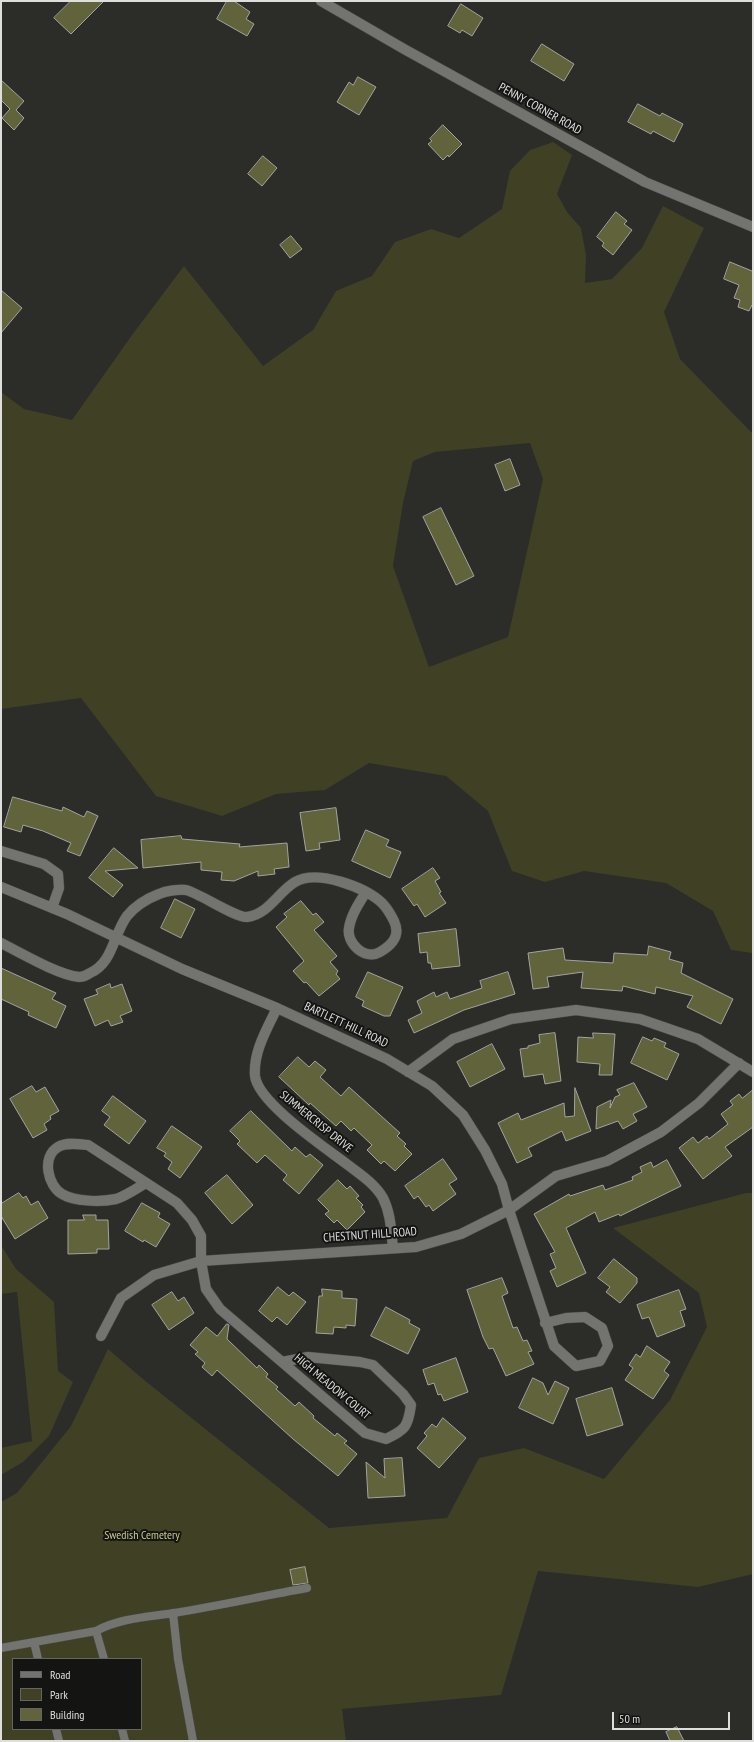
<!DOCTYPE html>
<style>
body{margin:0}
#map{position:relative;width:754px;height:1742px;overflow:hidden;background:#2c2c29;font-family:"PT Sans Narrow",sans-serif}
canvas{display:block}
.frame{position:absolute;inset:0;border:2px solid #dededc;pointer-events:none}
.legend{position:absolute;left:12px;top:1658px;width:130px;height:72px;box-sizing:border-box;background:#141413;border:1px solid #656563;margin:0;padding:5px 7px;list-style:none;font-size:12px;color:#dededc}
.legend li{display:flex;align-items:center;gap:8px;height:20px}
.legend b{width:20px;border:1px solid #656563}
.scale{position:absolute;left:612px;top:1712px;width:118px;height:18px;box-sizing:border-box;border:2px solid #dededc;border-top:0;padding-left:5px;font-size:12px;line-height:14px;white-space:nowrap;color:#dededc;-webkit-text-stroke:3px #141413;paint-order:stroke}
</style>
<div id="map">
<canvas width="754" height="1742"></canvas>
<div class="frame"></div>
<ul class="legend">
<li><b style="height:5px;background:#737370"></b>Road</li>
<li><b style="height:11px;background:#3f4024"></b>Park</li>
<li><b style="height:11px;background:#61633b"></b>Building</li>
</ul>
<div class="scale">50 m</div>
</div>
<script>
const g = document.querySelector('canvas').getContext('2d');
g.lineJoin = 'round';
function fill(path, color) { g.fillStyle = color; g.fill(path, 'evenodd'); }
function trace(path, color, width, dash) { g.strokeStyle = color; g.lineWidth = width; g.lineCap = dash ? 'butt' : 'round'; g.setLineDash(dash || []); g.stroke(path); }
function write(font, color, halo, rows, align = 'center') {
  g.font = font + ' "PT Sans Narrow",sans-serif'; g.lineWidth = 4; g.setLineDash([]); g.textBaseline = 'middle'; g.strokeStyle = halo; g.fillStyle = color; for (const [text, x, y, turn = 0] of rows) {
    g.save(); g.translate(x, y); g.rotate((+turn || 0) * Math.PI / 180); g.textAlign = isNaN(turn) ? turn : align; if (halo) g.strokeText(text, 0, 0); g.fillText(text, 0, 0); g.restore();
  }
}
fill(new Path2D(`
 M553,142L572,155L557,194L567,212L581,228L586,255L585,283L612,279L642,248L663,206L704,228L664,312L680,359L753,434V953L731,950L713,911L666,883L584,871L545,882L512,871L488,811L446,776L369,763L325,790L276,794L222,816L156,796L81,698L1,709V392L24,409L72,420L132,335L184,266L263,366L313,330L336,291L372,276L395,242L431,229L459,238L502,209L510,171L530,150ZM530,443L543,479L508,637L429,667L393,566L403,503L413,461L435,452Z
 M746,1193H753V1574L698,1587L538,1571L501,1695L342,1709L346,1741H1V1502L17,1493L71,1426L108,1349L143,1379L329,1528L447,1518L479,1458L524,1448L604,1479L670,1400L707,1327L699,1293L613,1228ZM13,1659H141V1729H13Z
 M1,1245L16,1269L54,1302L58,1371L73,1382L49,1436L23,1462L1,1475V1448L32,1441L17,1292L1,1294Z`), '#3f4024');
const building = new Path2D(`
 M71,1H104L71,34L54,18Z
 M227,1H234L250,12L246,19L254,24L247,36L217,19Z
 M461,4L483,18L472,36L462,30L460,33L448,26Z
 M542,44L574,64L564,81L531,61Z
 M358,77L376,87L359,115L337,102L349,82L353,85Z
 M1,80L24,101L16,110L24,118L14,130L2,118L10,109L1,100Z
 M638,104L660,116L662,113L683,124L674,142L653,131L651,134L628,122Z
 M443,125L462,144L449,157L448,155L443,160L428,144L432,141L430,139Z
 M263,156L277,168L262,186L248,174Z
 M616,212L627,221L624,224L632,230L613,255L602,246L604,243L597,237Z
 M291,236L302,249L290,258L280,245Z
 M730,262L752,271L753,270V305H752L749,311L738,307L740,300L734,298L739,285L724,279Z
 M1,290L22,308L1,333Z
 M510,459L520,485L505,491L495,465Z
 M441,508L474,576L456,585L423,517Z
 M13,797L62,811L63,807L84,817L87,811L98,816L80,856L67,851L71,843L43,831L23,825L21,832L4,827Z
 M336,808L340,840L319,843L320,849L306,851L300,813Z
 M366,830L389,840L386,846L401,852L390,878L352,861Z
 M181,836L182,839L240,844L239,847L287,843L289,867L274,869L275,874L258,876V871L234,881L221,880L222,872L201,870V862L143,868L141,840Z
 M114,848L138,868L105,871L123,885L113,897L89,878Z
 M433,868L440,878L435,881L441,892L439,893L446,903L425,917L417,904L414,906L402,889Z
 M175,899L195,909L181,938L161,928Z
 M301,901L313,915L316,913L324,922L314,930L337,956L330,962L338,971L336,974L340,979L319,996L306,982L304,983L293,971L304,961L276,927L287,917L284,914Z
 M456,929L460,966L432,969L431,963H428L427,952L420,953L418,934Z
 M649,946L671,952L669,959L683,963L681,973L733,999L721,1024L687,1007L693,996L656,987L655,994L623,986L622,991L581,988L583,972L547,977L549,987L533,989L528,953L563,948L565,960L613,963L614,953L647,955Z
 M1,968L56,993L52,999L66,1006L56,1028L28,1015L29,1012L1,999Z
 M368,972L403,987L390,1016H384L362,1006L364,1001L356,997Z
 M508,972L515,994L464,1010L414,1033L408,1020L422,1013L417,1001L434,992L436,997L447,992L450,999L482,988L480,981Z
 M110,984L111,988L122,984L132,1011L120,1016L123,1022L111,1026L108,1020L95,1026L84,999L98,994L96,990Z
 M555,1033L561,1081L545,1084L543,1074L524,1077L520,1049L528,1048V1046L540,1043L539,1035Z
 M593,1033L615,1034L612,1075H599L600,1064L577,1062L578,1037L593,1038Z
 M643,1037L652,1041L654,1038L666,1043L664,1047L679,1054L667,1080L631,1063Z
 M492,1044L505,1069L470,1087L457,1062Z
 M298,1057L309,1067L315,1061L326,1070L320,1077L341,1096L349,1087L400,1133L397,1136L406,1144L404,1146L412,1154L395,1171L384,1161L381,1164L367,1150L372,1145L354,1128L351,1131L341,1121L336,1126L310,1103L309,1105L279,1077Z
 M634,1083L647,1107L633,1114L637,1121L623,1129L618,1121L596,1129L597,1107L611,1100L610,1108L615,1097L620,1095L617,1090Z
 M32,1086L36,1092L45,1087L59,1111L50,1116L51,1119L44,1124L47,1130L33,1138L10,1099Z
 M575,1088L591,1131L566,1141L562,1131L528,1148L532,1156L517,1163L498,1123L518,1113L521,1120L564,1103L565,1117L574,1116Z
 M753,1090V1127L725,1147L732,1156L703,1179L679,1148L693,1137L698,1143L707,1136L709,1139L728,1124L721,1114L733,1105L730,1101L739,1094L742,1098Z
 M113,1096L146,1121L129,1144L104,1125L110,1117L102,1111Z
 M251,1111L292,1151L295,1147L306,1157L310,1154L323,1165L299,1194L283,1180L287,1175L265,1155L257,1163L237,1144L240,1141L230,1131Z
 M172,1126L202,1147L180,1178L168,1169L172,1162L164,1156L166,1153L157,1148Z
 M443,1159L457,1179L449,1184L456,1194L433,1211L429,1205L426,1207L418,1196L414,1199L405,1186Z
 M667,1160L681,1186L620,1216L619,1214L599,1222L595,1212L566,1228L586,1273L557,1287L550,1271L556,1268L550,1254L555,1252L534,1214L569,1194L570,1196L603,1185L605,1190L633,1180L632,1177L642,1172L640,1167L651,1162L653,1167Z
 M227,1175L253,1205L232,1224L205,1193Z
 M338,1180L347,1189L350,1186L359,1196L356,1198L363,1205L361,1207L365,1212L347,1230L337,1220L334,1223L325,1214L329,1211L318,1200Z
 M19,1193L23,1198L26,1196L31,1205L38,1201L48,1218L15,1239L1,1216V1204Z
 M142,1203L160,1213L158,1217L170,1224L156,1247L144,1240L143,1242L125,1231Z
 M83,1215H96V1220H108L109,1249H97V1253L68,1254V1220H84Z
 M614,1259L637,1278V1283L620,1303L606,1292L610,1287L598,1278Z
 M502,1278L508,1293L502,1296L513,1328L517,1327L523,1341L527,1340L532,1351L528,1352L534,1364L506,1376L493,1348L489,1349L483,1337L467,1290Z
 M278,1287L289,1296L293,1292L306,1302L287,1325L277,1317L272,1322L259,1311Z
 M322,1289L342,1291V1298L357,1299L355,1326L346,1325V1328L334,1327L333,1334L316,1333L319,1296H322Z
 M679,1290L686,1309L680,1311L685,1326L657,1337L649,1317L642,1319L637,1305Z
 M172,1292L178,1301L184,1297L194,1313L169,1330L152,1305Z
 M386,1307L410,1320L409,1323L420,1329L408,1354L371,1336Z
 M227,1324L229,1325L227,1339L257,1368L259,1365L268,1374L266,1377L278,1387L276,1389L295,1406L299,1402L314,1416L313,1418L335,1436L337,1433L347,1441L344,1443L357,1454L338,1476L293,1439L217,1370L212,1376L202,1367L205,1363L195,1354L198,1352L190,1345L206,1327L217,1336Z
 M647,1346L670,1362L664,1371L669,1375L653,1399L625,1380L633,1368L629,1365L636,1354L640,1357Z
 M456,1358L468,1392L444,1401L441,1394L438,1395L434,1383L428,1385L423,1370Z
 M533,1378L543,1383L548,1395L555,1381L569,1388L553,1424L519,1408Z
 M612,1388L623,1425L587,1436L576,1399Z
 M443,1418L466,1438L439,1468L417,1448L427,1436L424,1433L432,1424L436,1427Z
 M402,1458L405,1496L368,1498L366,1462L385,1478L384,1459Z
 M305,1567L308,1583L293,1585L290,1570Z
 M677,1727L684,1741H670L666,1732Z`);
fill(building, '#61633b');
trace(building, '#a3a3a0', 1);
const service = new Path2D(`
 M173,1613L178,1659L193,1741
 M96,1631L104,1659
 M34,1642L38,1659
 M1,1648L96,1631C120,1618 148,1617 174,1613C218,1606 262,1596 307,1588
 M56,1729L59,1741
 M122,1729L125,1741`);
const minor = new Path2D(`
 M321,1L404,49L645,182L753,227
 M1,851L44,864L58,874L59,888L52,908
 M1,887L67,914L182,969L277,1008L387,1059L432,1086L463,1115L485,1150L502,1184L509,1210L554,1346L576,1366L600,1361L608,1346L602,1328L585,1317L566,1318L545,1323
 M1,943C21,953 58,975 79,977C83,977 87,975 90,973C113,963 113,935 127,916C136,905 146,899 159,894C166,891 178,889 186,890C199,893 236,918 247,917C269,914 278,892 295,882C317,869 365,887 382,903C387,908 391,915 394,921C401,936 392,945 380,952C365,961 346,943 349,928C351,915 359,903 366,892
 M277,1008C267,1029 253,1052 255,1076C258,1103 326,1148 348,1165C360,1174 375,1184 383,1198C391,1214 391,1231 393,1248
 M408,1072L453,1039L511,1019L576,1010L640,1019L698,1039L753,1072
 M146,1183C137,1188 126,1196 116,1199C102,1202 75,1202 62,1194C48,1186 41,1157 58,1147C66,1142 78,1144 88,1145L177,1203L192,1220L201,1236V1261L206,1289L220,1309L365,1433L386,1439C405,1430 408,1427 411,1405L403,1394L373,1365L360,1362L308,1357L282,1362
 M101,1336L121,1298L154,1275L201,1261L416,1247L461,1234L509,1210L556,1176L607,1161L661,1132L699,1103L739,1063`);
trace(service, '#494947', 9);
trace(minor, '#494947', 11);
trace(service, '#737370', 8);
trace(minor, '#737370', 10);
write('12px', '#dededc', '#141413', [
 ["PENNY CORNER ROAD",540,109,29],
 ["BARTLETT HILL ROAD",346,1025,25],
 ["SUMMERCRISP DRIVE",316,1122,39],
 ["CHESTNUT HILL ROAD",370,1235,-4],
 ["HIGH MEADOW COURT",332,1387,40]
]);
write('12px', '#c9cc88', '#141413', [
 ["Swedish Cemetery",142,1536]
]);
</script>
